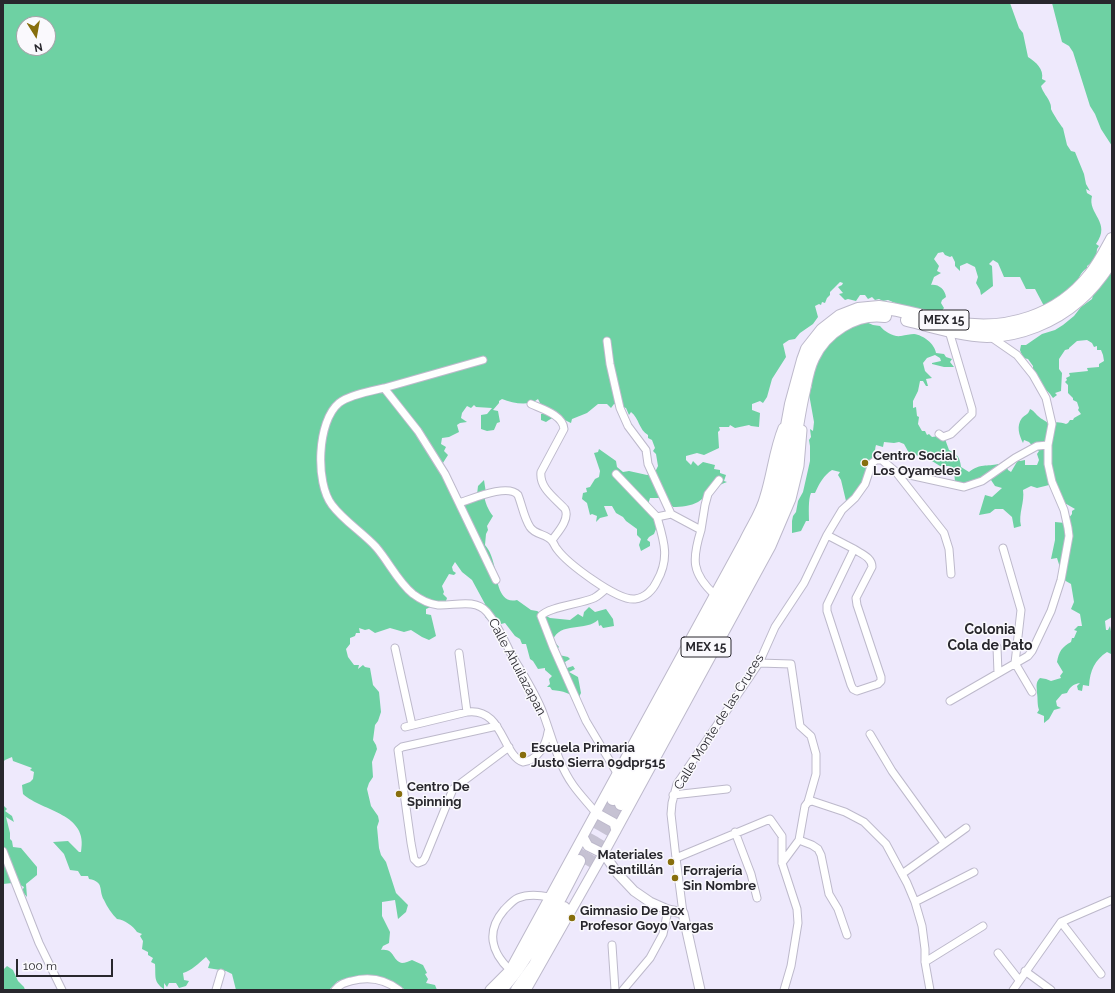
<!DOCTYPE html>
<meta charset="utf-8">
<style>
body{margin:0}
#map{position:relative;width:1115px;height:993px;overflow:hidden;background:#eee9fc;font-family:Raleway,sans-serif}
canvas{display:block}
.frame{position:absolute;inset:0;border:4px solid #28272d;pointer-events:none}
.north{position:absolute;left:16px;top:16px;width:40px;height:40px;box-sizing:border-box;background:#faf9fd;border:1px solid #a6a5aa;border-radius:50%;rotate:169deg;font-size:11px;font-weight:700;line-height:16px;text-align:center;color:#28272d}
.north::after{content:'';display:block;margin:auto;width:14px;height:18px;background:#876e0d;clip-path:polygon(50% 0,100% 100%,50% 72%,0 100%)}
.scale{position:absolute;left:16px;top:959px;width:97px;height:18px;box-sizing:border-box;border:2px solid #28272d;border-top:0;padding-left:5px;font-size:12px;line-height:14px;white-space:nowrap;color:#28272d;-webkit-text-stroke:3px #faf9fd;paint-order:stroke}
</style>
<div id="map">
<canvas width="1115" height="993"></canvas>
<div class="frame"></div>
<div class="north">N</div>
<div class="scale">100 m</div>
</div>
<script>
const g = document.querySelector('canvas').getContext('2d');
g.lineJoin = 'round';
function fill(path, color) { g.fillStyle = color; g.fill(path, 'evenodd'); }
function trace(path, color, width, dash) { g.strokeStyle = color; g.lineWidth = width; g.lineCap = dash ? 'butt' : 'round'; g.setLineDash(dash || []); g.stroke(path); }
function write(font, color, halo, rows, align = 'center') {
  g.font = font + ' Raleway,sans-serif'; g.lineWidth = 3; g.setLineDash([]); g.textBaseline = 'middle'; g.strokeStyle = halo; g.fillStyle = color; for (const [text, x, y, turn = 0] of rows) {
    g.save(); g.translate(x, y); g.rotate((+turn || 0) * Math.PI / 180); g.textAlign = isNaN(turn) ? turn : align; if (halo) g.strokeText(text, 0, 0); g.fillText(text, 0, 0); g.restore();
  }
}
fill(new Path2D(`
 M3,3H1010L1019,28L1023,33L1028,57C1036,62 1044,69 1042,79L1046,81L1041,86C1043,93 1048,97 1050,103C1051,105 1051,107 1051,109C1052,112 1061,126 1063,128L1067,145L1071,151L1075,152L1084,174L1086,184L1090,191L1086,189L1087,193L1092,196C1087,214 1112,222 1096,244L1099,246L1097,249L1096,259L1087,266V268C1080,272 1079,280 1074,286C1065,294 1054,300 1044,306L1035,289H1026L1020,277H1004L998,263L993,260L989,264L992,266L993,286L981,295L980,290L976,283L978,277L975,267L967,263L960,266V271L955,266V262L952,256L950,257L945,255L943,252L938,253L934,259L939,266L937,271L941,273L934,277L931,285C938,284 945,289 946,297L942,300L941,303L944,308L941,312L939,310L933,313L900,305L888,300L883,301L879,299L875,300L872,297L868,299L865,295H860L856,301L848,299L845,300L839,294L843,293L838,287L842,285L843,283L840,282L830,292V295L827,298L825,303L822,302L821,305L819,304L815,306L818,317L813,324L800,333L795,339L789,340L783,344L786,357L772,379L767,397L763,403L760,401L752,404V410L760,413L759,427L751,426L749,425L735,428L730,425L729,427H719L720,430L718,432L719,448L704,455L697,453L686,456V460L691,465L693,461L698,466L703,462L715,465L714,469L720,470V473L726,475L724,481L727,482C714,486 709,495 698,502C691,506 681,507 673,507L665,498H650L647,508L658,524L654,534L649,537L647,540L650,542V546L641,551L639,545L641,539L637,535V529L626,521L623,517L616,513L612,506H604L608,516L600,518L596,522L597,516L592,514L590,515L587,503L582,499L583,493L587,492L586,488L590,487L595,479L599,477L600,471L594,453L598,452L599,449L616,461L617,467L623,472L629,471L647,475L652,474L655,472L658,466L656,454L653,451L655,448L652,440L648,438V435C639,430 639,418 631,412L629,415L626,408L614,404L611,408L607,404H598L587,413L572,419L571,423C561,418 556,414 546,422L541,420V414H543L545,410L541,405L538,399C528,407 513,403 502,399L499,401V403L493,410L498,411L500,422L497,423L494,430L487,431L481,429V415L487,414L492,408L476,407L474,405L471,408L467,406L462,413L461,418L467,422L460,423L457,425L459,432L449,437L442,438L441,444L446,447L444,451L448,455L441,466L456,502L477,495L478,486L484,480L486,493L484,495C485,502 488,510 493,516L487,526L488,530L486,534L485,545C490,551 492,557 494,565C497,577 498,605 517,600L531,610L537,611L550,618L570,620L578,614L583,617L584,612L589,607L595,612L606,609L613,619L614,626L603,628L601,625L599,626L598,620C587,631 559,622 553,640L559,647L557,649L559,655L568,657L570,659L565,662L567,668L573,666L575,669L569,672L578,677L581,693L580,695L579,701C571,693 563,691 552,690L550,687H547L550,684L549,679L552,676L545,670V668L538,669L533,661L530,659L526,644H522L520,639L515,636L505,623L501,624L498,619L489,621L485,617L487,615L485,604L472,580L462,572L455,562L452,567L453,571L456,573L454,575L449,574L442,586L444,592L443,594L447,598L444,607L433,606L426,609V614L431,615L436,636L429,640L422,637L411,630L404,632L390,628L375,633L369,629L365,630L359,628L360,633H356L355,636L350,638V644L346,649L348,657L354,665H359L358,669L363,665L365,667L370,668L373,685L379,692L381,712L378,721L375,725L373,740L376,745L377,749L372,762L373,777L369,783L367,789L371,806L378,816L379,821L377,827L379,848L381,855L386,862L396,893L408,905L406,912L398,919L395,900L382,902V916L390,932L389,943L383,946L381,950C395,948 392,961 402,963C405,963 409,961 412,960L423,965L427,973L425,974L428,979L426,983L435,985L437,990H407L394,985L370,982L354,979L338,981L329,990H236L232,974L226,971L208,968L210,962L206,957C199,963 191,971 183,973L184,980L189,981L186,986L179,988L176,983H169L167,987L164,983V989C153,982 156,976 155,964L151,962L153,958L148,955V952L142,949L143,941L140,936L142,934L137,932C133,926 125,920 117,919C112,914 107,907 104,900C98,890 105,882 89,879L88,876H81L78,871L70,870L64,854L53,842L68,841L79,852H81C89,813 43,812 23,794L22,785L30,782L33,779L34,772L30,770L32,768L13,761L12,757L5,760L3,762ZM24,24H48V48H24Z
 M1052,3H1112V146L1101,129L1095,114L1090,106L1073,52L1069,46L1062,42Z
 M1110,271H1112V617L1105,621L1106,630H1108L1110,626C1112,635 1113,645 1111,654L1107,652C1095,660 1090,670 1089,686L1083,685L1082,691L1078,690L1077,686L1080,683C1073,684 1070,687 1067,693L1062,694L1056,701L1057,706L1061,708L1054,710L1049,719L1044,723V716L1037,713L1039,710C1037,704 1038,699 1037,693C1037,687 1035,683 1040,678L1046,679L1051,681L1061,678L1060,676L1063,672L1057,662C1059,651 1062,647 1071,642L1072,638H1074L1077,631L1074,630L1078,626H1082L1080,614L1071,609L1074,602L1071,584L1064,580L1057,558L1051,559L1055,540V522L1065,523L1072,514V511L1075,509L1063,502L1064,500L1054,487L1049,485L1037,488L1031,486L1023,490C1025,502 1018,514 1021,526L1014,528L1012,517L1003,509H995L990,513L979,515L985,495L992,497L1002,488L995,486L991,480C982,481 971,479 964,484L955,482L954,470L949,466H940L924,456L912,455L909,453L904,444L899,442L894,443L884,442L883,447L876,445C874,451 876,457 874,464C871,477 858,491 850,502L846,501L841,480L838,475L840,472L832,470C824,475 819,484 815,493H811C808,499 809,514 809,521H806L801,531L792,533V521L793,516L796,512L798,501L803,492L810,461V446L809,440L811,437L810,429L813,431L814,422L809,394L812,386L810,377L813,368L824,350C829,346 830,338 835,334C843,328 856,325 866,322L873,325L880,326C885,332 893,337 901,336C906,335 910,334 914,334C923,335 935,344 936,353L944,354L946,357L952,359L950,362L954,367H944L932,364V363L941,361L940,358L935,355L927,358L923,363L925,371L932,378L926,379L928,386H926L923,381H920L918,391L913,401V408L916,407L917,416L919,417L918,424L922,431H925L927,435L929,434L932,437L939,436L945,439L949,450C957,454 960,457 961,467L969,472C980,463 987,467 998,464L1001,467L1005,463L1008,470L1011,472L1018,460L1020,461L1025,460V465H1037L1039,460L1037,454L1039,451L1035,449L1029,442L1024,440L1023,443C1019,435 1016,426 1022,418C1026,414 1028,415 1030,409C1034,411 1035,413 1038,416C1042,420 1046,420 1049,425C1054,421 1060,422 1066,424L1068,423L1070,420H1073L1074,418L1081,414L1078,410L1079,408L1077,402L1073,400V398L1068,393V385L1065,382L1067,380L1066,378L1070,376L1069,373L1088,371L1087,368L1099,367V364L1104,361L1103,355L1101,350H1097V346L1094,347L1092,343L1087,340L1077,341L1069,348V349L1065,350L1059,359V369L1062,373L1061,391L1055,393L1057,395L1053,398C1049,392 1046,389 1039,387L1035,371L1033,370V366L1028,359L1023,358L1020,350L1021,345H1026L1042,334L1055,330L1063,325L1074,316L1081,307L1092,299L1093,295Z
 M3,805L7,809L5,811L12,816L14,822L6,817L10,833V839L12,841L13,847L21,848L37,867V875L26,884L27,897L22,891L24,887C16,882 11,883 3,884Z
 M7,966L13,970L18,981L24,987L25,990H3V970Z`), '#6ed1a3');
trace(new Path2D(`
 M579,861L613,799
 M586,865L621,804`), '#c6c2d3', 12, [12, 6]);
const minor = new Path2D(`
 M607,341L610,364L620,408L628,426L646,450L648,464L671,514
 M384,388L483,360
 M531,404C542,409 563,415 564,429L541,472C539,488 555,498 565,509C570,519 558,532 552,540
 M939,434L943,437L951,434L972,414V409L949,331
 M896,472L964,487L982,481L1015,458L1037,446L1048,445
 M616,474L657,517
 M459,503C472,499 508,483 518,495C522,505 524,518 530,527C535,535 547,534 552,541C554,543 555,547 557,549C567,563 617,601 635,599C645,598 653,590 657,581C670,558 664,541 657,517L671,514L701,530C692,559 691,573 715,595
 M701,530L705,505L708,494L719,480
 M827,535L854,549L827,605V611L851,685L853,689L857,691L878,684L881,681V677L857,605L856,598L872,567C872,557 861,554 854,549
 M1003,548L1021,610L1015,663L1032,692
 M496,580L445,474L418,431L384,388C371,391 349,395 339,403C317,421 315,483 332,505C344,521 362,532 376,547C389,562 398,582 413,594C421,600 429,604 438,605C454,606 475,598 487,612C498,625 504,640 511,654C522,673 535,692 543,713C552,737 558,764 573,785C580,795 589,804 596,813
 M606,589C602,592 598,596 594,598C581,604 548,607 541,616L553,647L586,721L617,773
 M997,647L998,673
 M395,648L412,725
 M459,653L467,712
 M759,663L791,664L800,726L811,736L816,754V774L808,802L812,801L845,812L864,822L886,844L907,883L915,902L922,926L925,949V962L930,990
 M950,701L1028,656L1032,651L1051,611L1061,580L1069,536L1068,528L1064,510L1052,482L1048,464V445L1052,424L1046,398L1033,375L1017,355L991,337
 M497,726L402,747L398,750L411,843L414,859L418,863L423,861L425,858L453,789L509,747
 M405,727L467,712C503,707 502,755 523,762C538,760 546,745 548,732
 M870,734L892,771L944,843
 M673,795L727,789
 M735,832L751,874L757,898
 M799,840L812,845L818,849L821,855L829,894L838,909L847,935
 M3,851L39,943L62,990
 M676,858L770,819L782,836V863L797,909L798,923L791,966L784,990
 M782,863L799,840L805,806L808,802
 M902,874L966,828
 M915,902L974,872
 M683,913L676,858L671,814L672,803L677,784L759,663L775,627L804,583L827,535L842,510L855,498L865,484L872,463L876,460H882L896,472L944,533L949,549L951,574
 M1061,922L1101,974
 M612,945L615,990
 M998,953L1019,980
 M925,962L983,926
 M510,970C491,952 486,931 504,910C508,906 513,900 518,898C528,894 539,895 549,897
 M1025,971L1051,990
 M216,990L221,973
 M335,990C340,984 344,983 351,981C369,976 385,979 399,990
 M623,990L650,958L663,934L668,910
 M1013,990L1061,922L1112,900`);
const tertiary = new Path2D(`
 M596,813L614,823L616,831
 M583,837L588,846L604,854L618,874L634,891L650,902L668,910L683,913L700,990
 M490,990L510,970L744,541C751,526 761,512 765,496C772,474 774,450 783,428
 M526,990L606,849L771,546L791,499L799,466L802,430`);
const primary = new Path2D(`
 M907,320C933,326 959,335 987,336C1020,336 1055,321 1079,300C1092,289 1103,274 1112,260
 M613,799L721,600L773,498L776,486L791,404L803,360L807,349L822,330L840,316L858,309L879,307C905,310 930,319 956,323C1006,332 1058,316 1090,275C1099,264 1105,252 1112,239
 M621,804L777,515C793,475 794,432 804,390C806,380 808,368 813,358C825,332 855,312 885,316
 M500,990C514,976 524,960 534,943C551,916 565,889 579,861
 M517,990L535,965L564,908`);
trace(minor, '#bdb9cb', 9);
trace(tertiary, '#bdb9cb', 11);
trace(primary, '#bdb9cb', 14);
trace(minor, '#fff', 7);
trace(tertiary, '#fff', 9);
trace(primary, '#fff', 12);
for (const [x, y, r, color] of [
 [865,463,4,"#876e0d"],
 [523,755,4,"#876e0d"],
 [399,794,4,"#876e0d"],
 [671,862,4,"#876e0d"],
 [675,878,4,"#876e0d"],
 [572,918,4,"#876e0d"]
]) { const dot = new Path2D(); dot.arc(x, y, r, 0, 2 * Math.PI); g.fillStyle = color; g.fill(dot); trace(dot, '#faf9fd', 1.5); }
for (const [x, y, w] of [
 [944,320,50],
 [706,647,50]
]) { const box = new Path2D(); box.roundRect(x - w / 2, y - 10, w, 20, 3); g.fillStyle = '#faf9fd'; g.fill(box); trace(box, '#28272d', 1); }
write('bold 12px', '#28272d', null, [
 ["MEX 15",944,320],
 ["MEX 15",706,647]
]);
write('bold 13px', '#28272d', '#faf9fd', [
 ["Centro Social",873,456],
 ["Los Oyameles",873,471],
 ["Escuela Primaria",531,748],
 ["Justo Sierra 09dpr515",531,763],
 ["Centro De",407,787],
 ["Spinning",407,802],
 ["Materiales",663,855,"right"],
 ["Santillán",663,870,"right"],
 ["Forrajería",683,871],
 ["Sin Nombre",683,886],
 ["Gimnasio De Box",580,911],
 ["Profesor Goyo Vargas",580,926]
], 'left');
write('13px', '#28272d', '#faf9fd', [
 ["Calle Ahuilazapan",517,667,62],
 ["Calle Monte de las Cruces",719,722,-58]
]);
write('bold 14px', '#28272d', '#faf9fd', [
 ["Colonia",990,630],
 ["Cola de Pato",990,646]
]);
</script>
